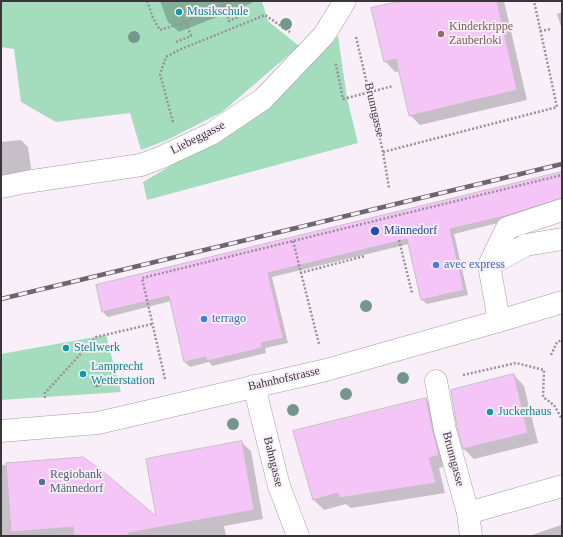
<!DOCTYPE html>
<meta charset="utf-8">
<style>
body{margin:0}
#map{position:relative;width:563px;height:537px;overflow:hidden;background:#f9eff9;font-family:"Times New Roman",serif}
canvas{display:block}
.frame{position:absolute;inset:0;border:2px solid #393539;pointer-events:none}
</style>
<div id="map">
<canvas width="563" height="537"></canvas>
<div class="frame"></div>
</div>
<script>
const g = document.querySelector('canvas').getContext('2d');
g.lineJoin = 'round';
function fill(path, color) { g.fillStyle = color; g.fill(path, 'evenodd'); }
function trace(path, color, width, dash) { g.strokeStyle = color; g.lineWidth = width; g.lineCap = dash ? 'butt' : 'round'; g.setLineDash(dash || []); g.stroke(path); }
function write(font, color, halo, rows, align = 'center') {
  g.font = font + ' "Times New Roman",serif'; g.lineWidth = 3.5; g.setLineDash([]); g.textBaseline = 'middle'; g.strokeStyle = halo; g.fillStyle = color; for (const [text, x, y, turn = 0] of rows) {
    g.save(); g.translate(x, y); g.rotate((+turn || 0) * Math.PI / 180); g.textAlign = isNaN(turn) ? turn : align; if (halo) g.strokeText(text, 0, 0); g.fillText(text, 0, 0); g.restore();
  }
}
fill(new Path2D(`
 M1,1H262L268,21L299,46L222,112L167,140L141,150L130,113L56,122L21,102L14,49L1,47Z
 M338,36L347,98L358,143L147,200L143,182L201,148L233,133L274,103Z
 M106,335L121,392L1,400V354Z`), '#a3ddbd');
fill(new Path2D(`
 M160,1H252V3L179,32L168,22Z
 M407,1H504L527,100L420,125L410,115L400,71L395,72L385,61Z
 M562,12V30L557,14Z
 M21,140L28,147L32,175L1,183V142Z
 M562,173V203L510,220L454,234L468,295L427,304L422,300L409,244L272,277L288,343L265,348L266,353L212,366L209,362L190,367L185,362L171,301L108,317L103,312L97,286Z
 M514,375L524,386L538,443L474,459L464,449Z
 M426,399L436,409L449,465L439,468L445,493L351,508L346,504L324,510L313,499Z
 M241,442L251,451L263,519L224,526L226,536H1V465L83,458L158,519Z
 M561,525L562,536H529Z`), '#0003');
const building = new Path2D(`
 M402,1H497L517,90L409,116L396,59L384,62L371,8Z
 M562,172V198L505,216L450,229L464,290L421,300L407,239L268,273L283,338L261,343L262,348L207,361L206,357L184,362L169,296L102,312L96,285Z
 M514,374L528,433L463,449L457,427L451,390Z
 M426,398L433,432L439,455L429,458L436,483L339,498L338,493L313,500L293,431Z
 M242,441L254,510L128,533V536H74L73,527L11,532L6,463L83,457L101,470L156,516L146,459Z`);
fill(building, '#f5c5f8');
trace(building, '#c6bdc7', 1);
const minor = new Path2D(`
 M1,187L26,182L141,165L162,157L211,134L263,99L324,35L345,1
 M489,265L526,245L562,239
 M499,321L489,265L507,228L562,210
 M436,381L445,430L468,513L471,536
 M254,386L279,486L298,536
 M1,431L98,423L326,370L499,321L562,302
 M468,513L562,486`);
trace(minor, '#a39aa3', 23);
trace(new Path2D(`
 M147,1L153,18L160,30L186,22L231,1
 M224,5L229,21L244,14
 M540,31L551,29
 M356,37L383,152L389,188
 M176,42L191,36L186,22
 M335,64L336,65L343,99L347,98
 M173,122L160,74L166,57L179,50L265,15L290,32
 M383,152L557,107L534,1
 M399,240L412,293
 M293,241L319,344
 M300,273L365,256
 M551,355L557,342L562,340
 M463,375L516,363L544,370L543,397L554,405L562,419
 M165,379L142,278L562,175
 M45,398V393L96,337L152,324`), '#989198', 2.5, [2, 2]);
trace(minor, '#fff', 22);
const rail = new Path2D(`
 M1,299L562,164`);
trace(rail, '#6d676d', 4.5);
trace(rail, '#f9eff9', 3, [9]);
trace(new Path2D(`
 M347,98L393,86`), '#989198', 2.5, [2, 2]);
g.fillStyle = '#73978c';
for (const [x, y] of [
 [286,24],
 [134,37],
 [366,306],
 [403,378],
 [97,381],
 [346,394],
 [293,410],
 [233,424]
]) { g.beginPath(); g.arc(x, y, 6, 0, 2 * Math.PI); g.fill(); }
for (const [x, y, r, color] of [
 [179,12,4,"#0f9aa8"],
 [441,34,4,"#8d6e63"],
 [375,231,5,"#1a4fb4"],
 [436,265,4,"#3f7fe0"],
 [204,319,4,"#3f7fe0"],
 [66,348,4,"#0f9aa8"],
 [83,374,4,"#0f9aa8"],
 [490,412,4,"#0f9aa8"],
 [42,482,4,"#5c6f8a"]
]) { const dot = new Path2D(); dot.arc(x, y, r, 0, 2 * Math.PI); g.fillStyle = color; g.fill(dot); trace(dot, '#f9eff9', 1.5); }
write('12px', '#0d838f', '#f9eff9', [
 ["Musikschule",187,12],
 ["Stellwerk",74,348],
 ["Lamprecht",91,367],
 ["Wetterstation",91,381],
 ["Juckerhaus",498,412]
], 'left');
write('12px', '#785e54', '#f9eff9', [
 ["Kinderkrippe",449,27],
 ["Zauberloki",449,41]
], 'left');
write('12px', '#393539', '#f9eff9', [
 ["Brunngasse",374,110,77],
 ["Liebeggasse",198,138,-27],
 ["Bahnhofstrasse",284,379,-13],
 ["Brunngasse",453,459,75],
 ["Bahngasse",273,462,76]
]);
write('12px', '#164399', '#f9eff9', [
 ["Männedorf",384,231]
], 'left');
write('12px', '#366cbe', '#f9eff9', [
 ["avec express",444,265],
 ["terrago",212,319]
], 'left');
write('12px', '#4e5e75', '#f9eff9', [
 ["Regiobank",50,475],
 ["Männedorf",50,489]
], 'left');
</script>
